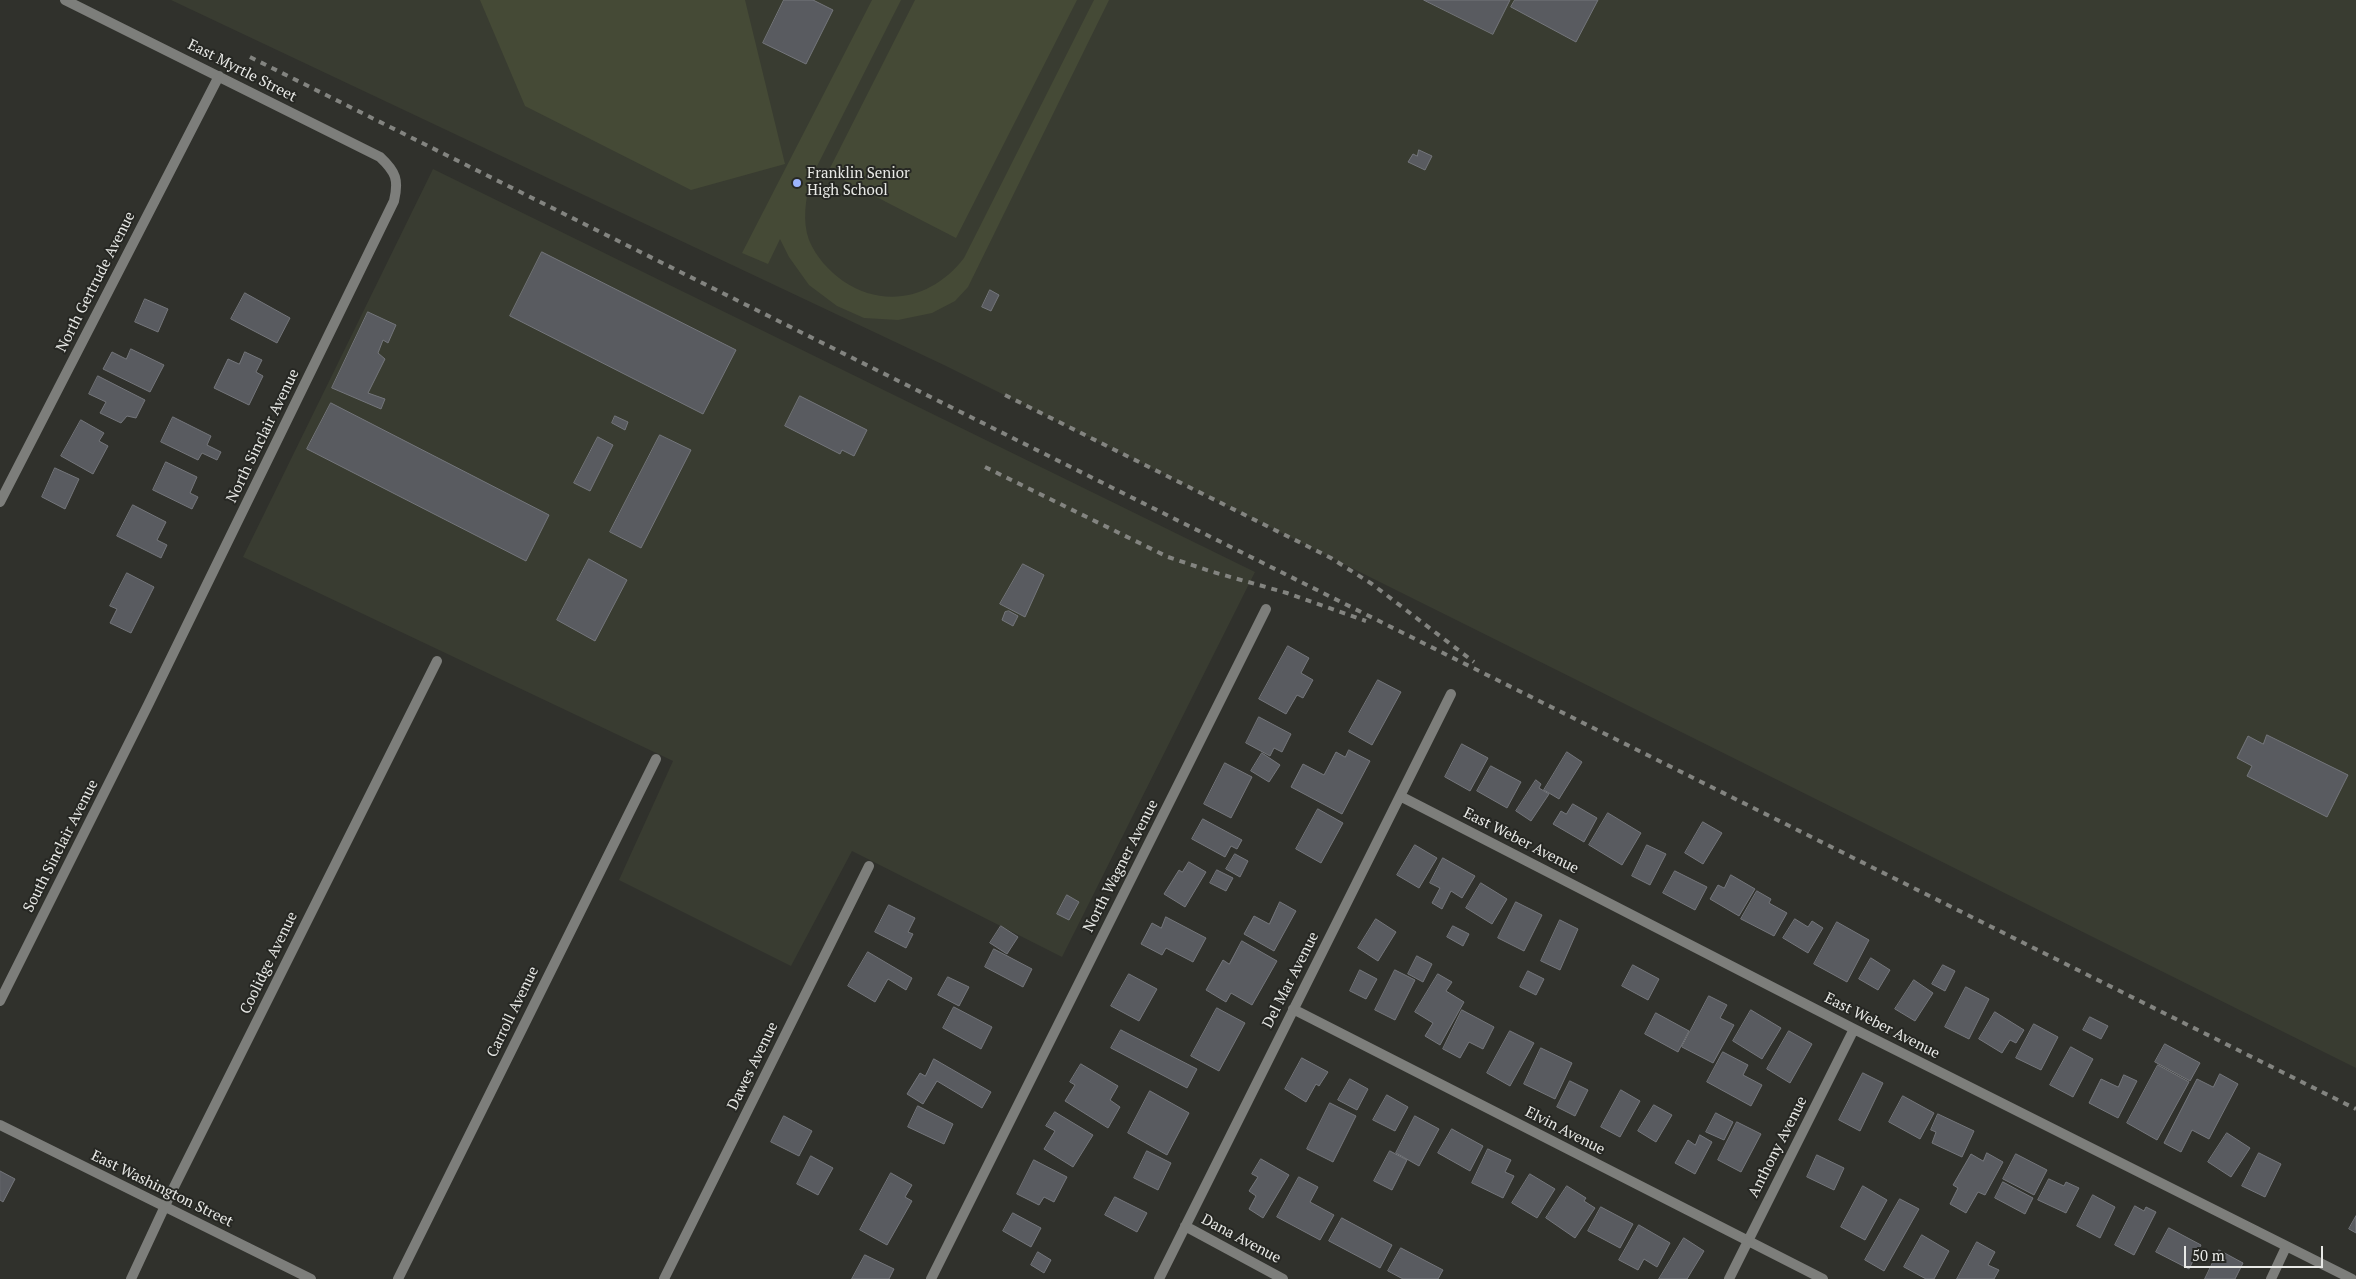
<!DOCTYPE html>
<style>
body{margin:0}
#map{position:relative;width:2356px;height:1279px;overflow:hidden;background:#30312c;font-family:"PT Serif",serif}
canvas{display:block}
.scale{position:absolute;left:2184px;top:1246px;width:139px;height:22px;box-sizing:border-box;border:2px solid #e8e9e6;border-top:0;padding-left:6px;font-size:15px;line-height:18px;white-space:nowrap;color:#e8e9e6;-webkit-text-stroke:4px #262723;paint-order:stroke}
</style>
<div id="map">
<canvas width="2356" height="1279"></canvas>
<div class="scale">50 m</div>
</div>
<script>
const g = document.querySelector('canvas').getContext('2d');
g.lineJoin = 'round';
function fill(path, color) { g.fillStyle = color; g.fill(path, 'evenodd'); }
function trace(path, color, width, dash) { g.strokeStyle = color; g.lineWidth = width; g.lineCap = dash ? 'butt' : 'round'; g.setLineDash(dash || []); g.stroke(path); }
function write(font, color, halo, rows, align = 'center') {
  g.font = font + ' "PT Serif",serif'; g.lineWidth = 4; g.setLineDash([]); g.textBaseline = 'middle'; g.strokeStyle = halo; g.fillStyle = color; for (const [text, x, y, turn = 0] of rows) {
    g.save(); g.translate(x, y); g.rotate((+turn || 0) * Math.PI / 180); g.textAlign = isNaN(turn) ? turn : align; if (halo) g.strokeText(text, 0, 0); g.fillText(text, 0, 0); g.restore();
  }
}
fill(new Path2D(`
 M171,0H2356V1068L946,366Z
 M433,169L1255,572L1062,957L852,851L791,966L619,880L673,761L243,557Z`), '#393c31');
fill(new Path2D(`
 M480,0H745L785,164L691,190L525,106Z
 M872,0H901L810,180C806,199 802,221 809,240C816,257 829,271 843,281C886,310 934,297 964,258L1094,0H1109L968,287L955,301L932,313L898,320L864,318L837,306L809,285L789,257L780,239L768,264L742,253Z
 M915,0H1077L956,238L828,172Z`), '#454a36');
const building = new Path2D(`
 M784,0H813L833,10L806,64L763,43Z
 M1424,0H1510L1493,34Z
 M1515,0H1598L1576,42L1511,7Z
 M1419,150L1432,156L1425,170L1408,162L1413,154L1417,156Z
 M542,252L736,350L703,414L510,316Z
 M990,290L999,295L991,311L982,307Z
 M245,293L290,318L277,343L231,319Z
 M145,299L168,309L158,332L135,322Z
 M368,312L396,325L388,343L383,340L378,353L385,359L368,393L385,399L381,409L332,388Z
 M131,349L164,365L150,392L103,369L112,352L126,359Z
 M245,352L262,360L256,372L263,376L249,405L214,388L228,359L239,364Z
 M98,376L145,400L136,418L127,416L121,423L100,413L106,402L89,394Z
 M800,396L867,430L854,456L842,450L840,454L785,426Z
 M331,403L549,515L526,561L307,449Z
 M615,416L628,422L625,430L612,423Z
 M173,417L211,436L207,445L221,452L217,460L202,453L198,460L161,442Z
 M81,420L104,433L99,441L108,446L93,474L61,456Z
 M660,435L691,450L641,548L610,532Z
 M598,437L613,445L590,491L574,483Z
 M166,462L197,477L190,493L198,497L192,509L153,490Z
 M55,468L79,479L65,509L42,497Z
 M133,505L166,522L157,540L167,545L161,558L117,536Z
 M589,559L627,580L595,641L557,620Z
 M1023,564L1044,575L1025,617L1000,604Z
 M127,573L154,587L131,633L110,623L117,609L110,606Z
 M1009,611L1018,616L1013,626L1002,620L1005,612Z
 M1288,646L1309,658L1301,673L1313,680L1303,698L1297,695L1286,714L1259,699Z
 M1378,680L1401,692L1372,745L1349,732Z
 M1259,717L1291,734L1282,752L1274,748L1270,756L1246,743Z
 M2267,735L2348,775L2327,817L2247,776L2252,766L2237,758L2248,736L2263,744Z
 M1462,744L1488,758L1470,791L1445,777Z
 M1349,750L1370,761L1342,814L1291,787L1303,764L1324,775L1336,752L1345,757Z
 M1567,752L1582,762L1559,799L1544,790Z
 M1262,753L1280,765L1269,782L1251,771Z
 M1225,763L1252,777L1231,818L1204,804Z
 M1491,766L1521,782L1507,808L1477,791Z
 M1536,780L1541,784L1539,788L1549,794L1531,821L1516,811Z
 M1573,804L1597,818L1584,842L1553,824L1561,811L1566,814Z
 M1318,809L1343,823L1321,863L1296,849Z
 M1608,813L1641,833L1622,865L1589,845Z
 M1203,819L1242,840L1237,849L1231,846L1225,857L1192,839Z
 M1703,822L1722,833L1703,864L1685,853Z
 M1415,845L1437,858L1419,888L1397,875Z
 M1647,845L1666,854L1650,885L1632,876Z
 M1235,854L1248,861L1240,877L1226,869Z
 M1443,858L1475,876L1462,898L1451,891L1442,909L1432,903L1440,888L1430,883Z
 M1189,862L1206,872L1185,907L1164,894L1179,870L1182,872Z
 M1217,870L1233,878L1226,891L1210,883Z
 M1675,871L1707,887L1695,910L1663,893Z
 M1731,875L1755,889L1739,916L1710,899L1718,885L1724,888Z
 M1481,883L1507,899L1492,924L1466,908Z
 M1757,891L1771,899L1769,903L1787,913L1774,936L1741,919Z
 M1067,895L1079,902L1069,920L1057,914Z
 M1280,902L1296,911L1274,951L1244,934L1254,916L1269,924Z
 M1516,902L1542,915L1524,951L1498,938Z
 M889,905L915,918L908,932L913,934L906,948L875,932Z
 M1166,917L1206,938L1193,962L1166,948L1162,955L1141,944L1152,923L1161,928Z
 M1376,919L1396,932L1378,961L1358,948Z
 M1795,919L1808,927L1812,921L1823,928L1808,953L1783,938Z
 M1560,920L1578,929L1560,970L1541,961Z
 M1837,922L1869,940L1847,982L1814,964Z
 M1001,926L1018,937L1007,954L990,943Z
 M1453,926L1469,934L1463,946L1447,937Z
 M1242,941L1277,961L1252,1005L1231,993L1226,1002L1206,990L1223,960L1229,964Z
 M994,949L1032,969L1023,987L985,967Z
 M868,952L912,978L906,990L888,979L875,1002L848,986Z
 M1417,956L1432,964L1423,982L1408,974Z
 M1871,958L1890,970L1878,990L1859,979Z
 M1633,965L1659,979L1648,1000L1622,986Z
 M1943,965L1955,971L1945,991L1932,984Z
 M1360,970L1377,979L1366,999L1350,991Z
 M1395,970L1415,980L1395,1020L1375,1010Z
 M1528,971L1544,979L1536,995L1520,987Z
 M1129,974L1157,989L1139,1021L1111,1006Z
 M1438,974L1452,982L1446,991L1464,1002L1440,1045L1425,1036L1433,1023L1415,1012Z
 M948,977L969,987L959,1006L938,995Z
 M1914,980L1933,993L1915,1021L1895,1009Z
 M1966,987L1989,999L1969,1039L1945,1027Z
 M1709,996L1727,1005L1720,1018L1734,1025L1713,1063L1682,1047Z
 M954,1007L992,1027L981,1049L943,1028Z
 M1217,1008L1245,1023L1219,1071L1191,1056Z
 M1462,1010L1494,1027L1483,1049L1469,1042L1460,1058L1443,1049Z
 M1751,1010L1781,1028L1762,1059L1733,1041Z
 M1995,1012L2024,1030L2016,1043L2010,1040L2002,1053L1979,1039Z
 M1656,1013L1689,1031L1678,1052L1645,1034Z
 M2090,1017L2108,1026L2101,1039L2083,1030Z
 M2034,1024L2058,1037L2041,1070L2016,1058Z
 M1121,1030L1197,1069L1187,1088L1111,1048Z
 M1510,1031L1534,1043L1510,1086L1487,1073Z
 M1789,1031L1812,1044L1790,1083L1767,1069Z
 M2165,1044L2200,1063L2190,1081L2155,1062Z
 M2071,1047L2093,1059L2073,1097L2050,1085Z
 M1541,1048L1572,1063L1555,1099L1524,1084Z
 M1723,1052L1748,1065L1743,1075L1762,1085L1751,1106L1707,1082Z
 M1302,1058L1328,1072L1319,1086L1316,1084L1306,1102L1285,1089Z
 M934,1059L991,1092L982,1108L937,1081L923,1104L907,1094L920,1073L925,1076Z
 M1081,1064L1118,1086L1110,1100L1120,1107L1108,1128L1065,1101L1075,1085L1070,1082Z
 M2158,1065L2189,1082L2157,1140L2127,1123Z
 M1863,1073L1883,1083L1860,1131L1839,1120Z
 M2220,1074L2238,1084L2209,1139L2192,1130L2181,1152L2164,1143L2197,1079L2213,1087Z
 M2124,1075L2137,1081L2118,1118L2089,1103L2101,1079L2118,1087Z
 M1350,1079L1368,1089L1357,1110L1338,1100Z
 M1570,1081L1588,1090L1575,1116L1557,1107Z
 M1621,1090L1640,1101L1620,1137L1601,1127Z
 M1150,1091L1189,1113L1167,1155L1128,1133Z
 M1387,1095L1408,1107L1395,1131L1373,1120Z
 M1903,1096L1934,1113L1920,1139L1889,1122Z
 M1330,1103L1356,1116L1333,1162L1307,1149Z
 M1654,1105L1672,1115L1656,1142L1638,1131Z
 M918,1106L953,1124L944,1144L908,1127Z
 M1055,1112L1093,1135L1073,1167L1044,1149L1055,1131L1046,1126Z
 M1716,1113L1733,1122L1724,1140L1706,1132Z
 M1938,1114L1974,1131L1962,1157L1932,1143L1936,1132L1931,1130Z
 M784,1116L812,1131L799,1156L771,1142Z
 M1415,1116L1439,1129L1419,1166L1396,1153Z
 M1737,1122L1761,1134L1741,1172L1718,1160Z
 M1452,1129L1483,1146L1470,1171L1438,1153Z
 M2227,1133L2250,1148L2231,1177L2208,1162Z
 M1700,1135L1712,1142L1695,1174L1675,1163L1688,1140L1695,1145Z
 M1488,1149L1511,1160L1505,1172L1514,1176L1503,1198L1472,1183Z
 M1147,1151L1171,1163L1158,1190L1134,1178Z
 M1390,1151L1407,1160L1392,1190L1374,1181Z
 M1987,1153L2003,1162L1985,1195L1978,1192L1966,1213L1950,1204L1958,1188L1953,1185L1971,1154L1983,1161Z
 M2259,1153L2281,1164L2265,1197L2242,1186Z
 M2016,1154L2047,1170L2034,1195L2003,1179Z
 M1817,1155L1844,1168L1834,1190L1807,1177Z
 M811,1156L833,1168L818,1195L797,1184Z
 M1261,1159L1289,1175L1263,1218L1249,1209L1256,1196L1249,1191L1258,1177L1252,1174Z
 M1034,1160L1067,1177L1054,1202L1044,1197L1039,1205L1017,1194Z
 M0,1171L15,1179L3,1202L0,1200Z
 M891,1173L912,1185L905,1197L912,1201L887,1245L860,1230Z
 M1530,1174L1555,1189L1537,1218L1512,1203Z
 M1299,1177L1318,1187L1310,1202L1334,1215L1320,1240L1277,1217Z
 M2049,1179L2064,1186L2066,1182L2079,1188L2066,1213L2038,1200Z
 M2003,1182L2033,1198L2025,1214L1995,1198Z
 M1567,1186L1586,1198L1584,1201L1595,1208L1575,1238L1546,1218Z
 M1863,1186L1887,1200L1865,1240L1841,1227Z
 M2093,1195L2115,1207L2100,1238L2077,1226Z
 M1115,1197L1147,1213L1137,1232L1105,1215Z
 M1900,1199L1919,1209L1884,1271L1865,1260Z
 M2135,1206L2144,1211L2146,1207L2156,1212L2134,1255L2115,1245Z
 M1601,1207L1633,1224L1620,1248L1588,1231Z
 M1013,1213L1041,1228L1031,1247L1003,1231Z
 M2356,1216V1233L2349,1229Z
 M1342,1218L1392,1245L1380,1268L1329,1241Z
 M1639,1225L1670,1243L1657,1267L1644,1259L1638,1270L1619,1260Z
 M2169,1228L2201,1245L2189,1269L2156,1252Z
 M1922,1235L1949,1251L1934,1279H1926L1904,1267Z
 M1684,1238L1704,1251L1687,1279H1659Z
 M1977,1242L1995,1252L1988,1265L1999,1270L1994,1279H1957Z
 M1401,1248L1443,1270L1438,1279H1403L1388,1271Z
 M2219,1250L2243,1263L2235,1279H2205Z
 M1038,1252L1051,1260L1044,1273L1031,1265Z
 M865,1255L894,1269L889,1279H852Z`);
fill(building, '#595b60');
trace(building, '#74767b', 1);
trace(new Path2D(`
 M0,502L219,76
 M1400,796L1854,1029L2352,1279
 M0,1001L148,705L394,201C399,180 396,172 380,157L65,0
 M1293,1009L1823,1279
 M0,1125L311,1279
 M1185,1226L1283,1279
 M131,1279L172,1191L437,661
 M398,1279L656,759
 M664,1279L869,866
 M931,1279L1266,609
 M1159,1279L1451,694
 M1729,1279L1854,1029
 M2271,1279L2286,1247`), '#7d7e7b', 10);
trace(new Path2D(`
 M250,57L2356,1109
 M1005,395L1331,558L1372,584L1474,662
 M985,467L1168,557L1213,572L1287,593L1366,621`), '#838480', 4, [6, 6]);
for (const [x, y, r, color] of [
 [797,183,5,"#9cb4fd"]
]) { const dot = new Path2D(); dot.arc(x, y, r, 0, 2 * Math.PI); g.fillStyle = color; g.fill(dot); trace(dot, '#262723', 2); }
write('15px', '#e8e9e6', '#262723', [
 ["East Myrtle Street",242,71,27],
 ["North Gertrude Avenue",96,282,-63],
 ["North Sinclair Avenue",263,436,-64],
 ["East Weber Avenue",1521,841,27],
 ["South Sinclair Avenue",61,846,-63],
 ["North Wagner Avenue",1121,866,-63],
 ["Coolidge Avenue",269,963,-64],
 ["Del Mar Avenue",1291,980,-63],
 ["Carroll Avenue",513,1012,-64],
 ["East Weber Avenue",1882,1026,27],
 ["Dawes Avenue",753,1066,-64],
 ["Elvin Avenue",1565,1131,27],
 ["Anthony Avenue",1778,1147,-63],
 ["East Washington Street",162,1189,26],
 ["Dana Avenue",1241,1239,28]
]);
write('15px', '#e8e9e6', '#262723', [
 ["Franklin Senior",807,174],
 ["High School",807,191]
], 'left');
</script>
